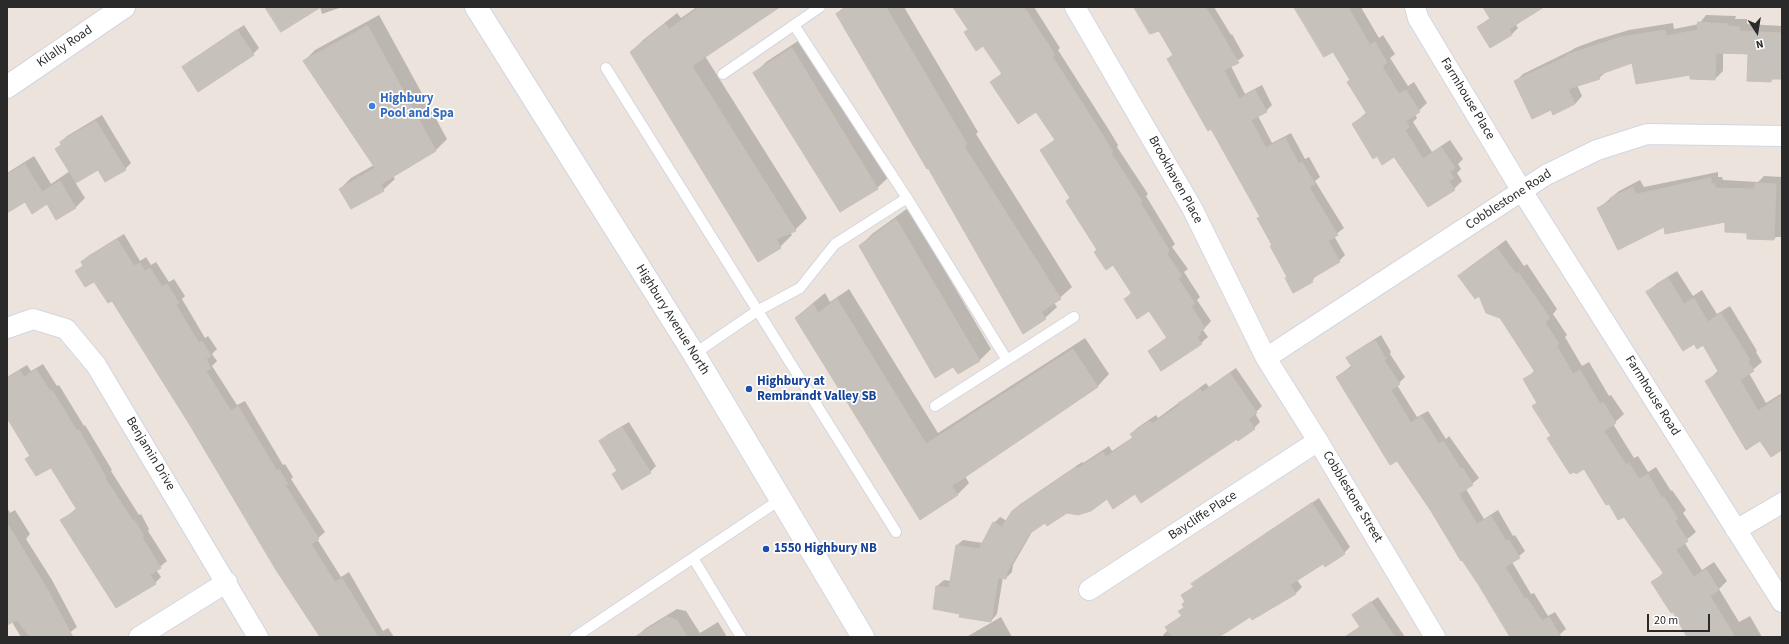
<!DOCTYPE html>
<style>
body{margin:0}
#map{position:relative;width:1789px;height:644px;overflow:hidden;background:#ece4dc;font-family:"Source Sans 3",sans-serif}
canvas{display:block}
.frame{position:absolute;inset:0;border:8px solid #2a2a2a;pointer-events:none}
.north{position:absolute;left:1737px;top:12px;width:40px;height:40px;-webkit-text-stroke:3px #fff;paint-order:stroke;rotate:168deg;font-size:11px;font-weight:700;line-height:16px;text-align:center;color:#2a2a2a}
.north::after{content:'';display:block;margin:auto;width:14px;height:18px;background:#2a2a2a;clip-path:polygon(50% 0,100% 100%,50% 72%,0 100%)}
.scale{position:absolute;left:1647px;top:614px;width:63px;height:18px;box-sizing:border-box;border:2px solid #2a2a2a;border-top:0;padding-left:5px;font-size:12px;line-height:14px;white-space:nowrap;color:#2a2a2a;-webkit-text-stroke:3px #fff;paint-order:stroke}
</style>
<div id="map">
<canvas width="1789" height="644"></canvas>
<div class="frame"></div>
<div class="north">N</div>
<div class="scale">20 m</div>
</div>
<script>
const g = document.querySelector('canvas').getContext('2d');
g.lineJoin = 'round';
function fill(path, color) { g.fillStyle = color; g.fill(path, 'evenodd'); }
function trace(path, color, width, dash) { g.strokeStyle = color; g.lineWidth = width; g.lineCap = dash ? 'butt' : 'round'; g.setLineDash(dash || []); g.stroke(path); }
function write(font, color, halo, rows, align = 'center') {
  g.font = font + ' "Source Sans 3",sans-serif'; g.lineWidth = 3.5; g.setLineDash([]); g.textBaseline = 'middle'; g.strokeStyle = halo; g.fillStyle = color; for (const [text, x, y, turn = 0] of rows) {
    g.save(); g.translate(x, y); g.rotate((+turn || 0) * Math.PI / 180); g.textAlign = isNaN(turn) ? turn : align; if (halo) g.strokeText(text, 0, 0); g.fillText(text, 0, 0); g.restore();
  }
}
fill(new Path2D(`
 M320,7H342L322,14Z
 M697,7H779L705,56L807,218L795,230L790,232L792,235L780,247L631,52L643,40L677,13L681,18Z
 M845,7H904L978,132L976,134L1072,287L1054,303L1057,307L1045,318L929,167L837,14Z
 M954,7H1034L1060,48L1058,50L1109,130L1118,145L1117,147L1148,194L1146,196L1175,244L1172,247L1188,269L1184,272L1200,297L1197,300L1211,321L1203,330L1208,337L1201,343L1162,370L1149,351L1167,337L1149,310L1125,299L1131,293L1114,264L1098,249L1071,197L1042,150L1056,139L1036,111L991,82L1002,73L983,45L965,32L969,29Z
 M1135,7H1214L1231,35L1232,34L1244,56L1231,66L1245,94L1262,85L1272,105L1266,111L1258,116L1272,143L1291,133L1305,159L1309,157L1320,177L1315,181L1344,228L1334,236L1345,255L1339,261L1317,274L1312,281L1288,277L1258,218L1261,216L1212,128L1168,60L1173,54L1160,30Z
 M1295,7H1363L1362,9L1379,38L1383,35L1395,54L1390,58L1408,86L1414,82L1427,103L1415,114L1417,118L1413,122L1432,152L1450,140L1463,159L1458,164L1461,169L1457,173L1462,181L1454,189L1394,156L1353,124L1367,112L1351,79L1333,50Z
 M1485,7H1536L1515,23L1518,28L1512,34L1490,47L1478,27L1491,17Z
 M379,15L447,139L436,150L393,176L395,179L383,190L351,208L340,189L351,178L374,165L304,61L315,50Z
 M1706,15L1736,16L1735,19H1747V24L1782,26V78H1774L1771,81L1749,53L1723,52V71L1715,79L1633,62L1606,72L1599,78L1577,85L1582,96L1575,104L1551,108L1515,82L1523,74L1572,50L1575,48L1596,40L1629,30L1673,23L1674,29L1699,24Z
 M244,25L259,48L253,54L198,91L183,68L189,62Z
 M804,37L889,177L877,188L755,73L766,62Z
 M102,115L131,163L125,169H98L75,182L85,198L76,207L57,219L47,203L25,201L7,208V173L34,156L51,184L70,171L57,149L62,144L61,142L67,136Z
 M1718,172V177H1722L1723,180L1758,182L1764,176L1782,177V237H1776L1774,239L1748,232L1726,221L1664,226L1599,208L1619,191L1640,180L1644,187Z
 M908,208L991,349L980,360L958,372L860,246L872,234Z
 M124,234L140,261L146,257L151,265L156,262L169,282L174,279L185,296L182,299L205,338L208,336L217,349L212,354L217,361L212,366L237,405L245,401L283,465L285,464L293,477L291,479L325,532L317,539L341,577L349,572L383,631L388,628L394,637H321L112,299L94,280L77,271L84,265L82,262L88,256Z
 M1506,240L1524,266L1527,264L1557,309L1553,314L1567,335L1565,337L1582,366L1589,362L1609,396L1611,395L1624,414L1613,424L1634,458L1638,456L1648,472L1656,467L1671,491L1672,490L1686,510L1683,513L1696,532L1684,542L1702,570L1714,562L1727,581L1719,589L1739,622L1750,616L1762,637H1688L1673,611L1653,582L1664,572L1624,515L1609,502L1584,468L1548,439L1551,435L1534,406L1538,402L1525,380L1535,370L1501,317L1460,276L1468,268Z
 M1677,271L1693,296L1702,290L1717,314L1730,306L1757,351L1756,352L1762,362L1749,373L1766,403L1782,393V449L1760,439L1706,382L1719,370L1703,344L1648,292L1656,284Z
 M849,289L938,433L1085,338L1109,374L1098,386L965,476L969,483L957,495L796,318L808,307L825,293L830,302Z
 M1381,335L1391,352L1390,354L1405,377L1397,385L1417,417L1428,411L1446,439L1449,436L1479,478L1466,489L1484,519L1498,510L1513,536L1515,535L1525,551L1512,562L1531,594L1534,593L1548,616L1555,612L1566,629L1559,635L1560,637H1511L1479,584L1398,459L1337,377L1352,365L1348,358L1354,352Z
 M43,364L57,386L59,385L84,426L85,425L112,470L111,471L139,515L141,514L149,529L148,531L167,561L156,570L161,577L155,583L62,520L77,508L51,466L26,459L30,455L7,416V377L27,365L31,371Z
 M1236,368L1262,406L1255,413L1260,422L1254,428L1135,493L1107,498L1067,512L1045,521L1033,530L1013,565L1012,572L1006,578L1003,577L997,614L991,621L961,613L937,586L944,580L951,581L956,546L963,540L983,543L994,523L1000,517L1007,521L1012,511L1019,505L1082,462L1083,463L1109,446L1112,451L1133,437L1131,434L1137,428L1156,415L1158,418L1206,383L1209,387Z
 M629,422L656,466L650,472L613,474L618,469L601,442L607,435Z
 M1319,498L1350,547L1344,553L1323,563L1297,580L1302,587L1296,593L1276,606L1275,604L1250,615L1217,637H1164L1163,635L1168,630L1166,627L1182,615L1180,611L1184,607L1186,601L1182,595L1194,586L1193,584L1199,578Z
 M7,507L10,513L15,510L30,534L26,539L52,580L77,627L64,637H21L12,622L7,620Z
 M1378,597L1405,637H1344L1361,626L1353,615Z
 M677,609L686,611L700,633L718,622L727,637H636L646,628Z
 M1001,617L1012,637H967L968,636Z`), '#0003');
const building = new Path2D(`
 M265,7H321L281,32Z
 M700,7H780L692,66L796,231L776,239L781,248L758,262L630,52L665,24L669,29Z
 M846,7H886L967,144L964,146L1061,299L1041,312L1046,319L1023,334L928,168L927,169L836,14Z
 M953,7H1024L1055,55L1052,56L1104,137L1113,152L1111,153L1142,201L1140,202L1169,250L1167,254L1182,276L1178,278L1195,304L1191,306L1205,328L1199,332L1201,334L1197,337L1202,344L1161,371L1148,351L1167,338L1149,311L1137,319L1124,299L1132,294L1113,265L1106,270L1094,252L1097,250L1066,201L1070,198L1040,150L1055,140L1036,112L1018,124L990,82L1002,74L983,46L976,51L964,32L968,30Z
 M1134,7H1205L1213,19L1239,63L1224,70L1239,99L1255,90L1267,112L1251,120L1266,148L1285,138L1299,164L1302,162L1315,184L1309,187L1338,235L1328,241L1340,262L1311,279L1313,282L1293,293L1285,278L1287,277L1270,246L1272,245L1257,218L1260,217L1211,129L1208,131L1167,59L1173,55L1159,31L1150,34Z
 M1294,7H1348L1370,45L1375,42L1387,63L1382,66L1399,94L1406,90L1420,112L1406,121L1409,127L1405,130L1423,159L1441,147L1455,168L1450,172L1454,178L1449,181L1455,190L1428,207L1394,157L1382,165L1377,156L1373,159L1352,124L1367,114L1347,82L1350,80L1333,52L1324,57Z
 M1483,7H1544L1509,29L1512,35L1490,48L1477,27L1490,19Z
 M1698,22L1728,24V26L1740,27V31L1782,33V79H1771V82L1747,81L1748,54L1716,53L1715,80L1690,79V75L1636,84L1632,63L1598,75L1600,79L1568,89L1575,104L1553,115L1551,110L1532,119L1514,81L1567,56L1566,55L1587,48L1621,37L1665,30L1666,36L1697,30Z
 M368,26L436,151L381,184L384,191L351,209L339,189L375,168L303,61Z
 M237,30L254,55L198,92L182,67Z
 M792,48L878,189L840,212L753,73Z
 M96,121L126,170L105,182L98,170L76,183L55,149L61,145L60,142Z
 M25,164L42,192L60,181L76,208L56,220L47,204L32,214L25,202L7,213V175Z
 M1711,178V184H1715V188L1755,189V183L1776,184L1774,240L1747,239V233L1725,232V222L1665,234L1664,227L1618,250L1597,208L1611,201L1610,198L1633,187L1636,194Z
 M896,219L980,361L958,374L953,367L935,378L859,246Z
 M117,239L134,266L140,263L145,271L150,268L162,287L167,284L179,303L176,305L199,343L202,341L211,356L206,359L211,368L206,371L231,411L238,406L277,471L279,469L288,484L285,485L319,539L311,544L335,582L342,578L378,637H320L276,570L188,422L112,301L108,303L94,282L85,287L75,271L83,266L81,262Z
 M1497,248L1516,274L1518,272L1550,318L1545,322L1559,344L1557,346L1573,374L1580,370L1600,404L1603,402L1616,423L1604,431L1626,465L1629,463L1639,479L1648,474L1662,498L1664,497L1678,519L1675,521L1688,541L1676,550L1694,577L1706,569L1719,590L1710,596L1735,637H1687L1673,612L1671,613L1651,582L1664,574L1624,517L1618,520L1609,504L1606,505L1584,469L1576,474L1574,472L1570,474L1547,438L1551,436L1532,406L1537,403L1523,379L1535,372L1500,318L1486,313L1479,296L1475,299L1458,276Z
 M1668,278L1684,304L1694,298L1708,322L1721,313L1750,360L1748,361L1754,371L1740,380L1758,411L1782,395V450L1771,457L1760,441L1746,450L1705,381L1719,373L1703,345L1697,349L1694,344L1683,351L1646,292Z
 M837,299L926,444L1073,349L1098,387L952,486L958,495L920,520L795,318L813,304L818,313Z
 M1375,340L1386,359L1384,360L1400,384L1391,390L1411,423L1421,416L1439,444L1443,441L1461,469L1463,468L1473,485L1459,494L1477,524L1491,516L1506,541L1509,540L1520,558L1505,567L1525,599L1527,598L1542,621L1549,617L1561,637H1510L1478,584L1462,560L1461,561L1431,511L1397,461L1390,465L1336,377L1352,367L1346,358Z
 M36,369L50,391L52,390L77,431L79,430L106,477L105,478L133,521L134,520L144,536L142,537L161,568L150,575L156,584L116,608L60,520L77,510L51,468L36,476L25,459L30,456L7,418V378L20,370L24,377Z
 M1230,373L1257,413L1248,419L1255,429L1238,441L1237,439L1141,503L1135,494L1113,509L1107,499L1091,511L1078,515L1067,513L1047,526L1045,523L1029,534L1007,572L1006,579L998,578L991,622L959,617L960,614L933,609L936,586L949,588L956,545L979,549L993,522L1002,527L1012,511L1076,467L1077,469L1103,452L1106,457L1133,438L1130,434L1150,421L1152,424L1180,405L1178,403L1200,389L1202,392Z
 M622,427L651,473L622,490L612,474L617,471L599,441Z
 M1312,503L1345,554L1325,567L1323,564L1290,585L1296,594L1252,620L1250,617L1219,637H1172L1165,627L1182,616L1178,611L1184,608L1182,604L1185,602L1181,595L1194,587L1191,584Z
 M7,523L46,587L73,637H30L17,620L7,625Z
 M1371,602L1395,637H1345L1360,627L1352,615Z
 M667,617L677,620L687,637H635Z`);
fill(building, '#c7c1bc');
trace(building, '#c7c0b6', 1);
const lane = new Path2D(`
 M794,25L907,198L1007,360
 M606,68L896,532
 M723,74L820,7
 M694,354L757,311L800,288L835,244L907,198
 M935,406L1074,317
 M693,558L741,637
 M575,637L781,499`);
const street = new Path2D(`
 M1075,7L1192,208L1266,358L1318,441L1435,637
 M1415,7L1418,18L1522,191L1782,602
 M7,328L33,319L66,329L96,365L258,637
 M1266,358L1546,175L1597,150L1647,134L1782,136
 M1736,530L1782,503
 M1089,590L1318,441
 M139,637L227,582`);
const secondary = new Path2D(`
 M476,7L694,354L863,637
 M7,87L124,7`);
trace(lane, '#d2d6e2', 12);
trace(street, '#d2d6e2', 22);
trace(secondary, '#d2d6e2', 24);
trace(lane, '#fff', 10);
trace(street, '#fff', 20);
trace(secondary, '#fff', 22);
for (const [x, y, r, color] of [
 [372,106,4,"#3f7fe0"],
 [749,389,4,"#1a4fb4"],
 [766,549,4,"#1a4fb4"]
]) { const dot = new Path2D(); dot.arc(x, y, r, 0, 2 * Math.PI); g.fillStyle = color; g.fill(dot); trace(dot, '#fff', 1.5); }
write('13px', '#2a2a2a', '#fff', [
 ["Kilally Road",65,47,-34],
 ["Farmhouse Place",1467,99,59],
 ["Brookhaven Place",1175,180,61],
 ["Cobblestone Road",1509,200,-33],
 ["Highbury Avenue North",672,320,58],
 ["Farmhouse Road",1652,396,58],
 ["Benjamin Drive",150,454,59],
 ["Cobblestone Street",1352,497,59],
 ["Baycliffe Place",1203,516,-33]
]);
write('bold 13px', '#366cbe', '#fff', [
 ["Highbury",380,99],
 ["Pool and Spa",380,114]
], 'left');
write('bold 13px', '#164399', '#fff', [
 ["Highbury at",757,382],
 ["Rembrandt Valley SB",757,397],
 ["1550 Highbury NB",774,549]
], 'left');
</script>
